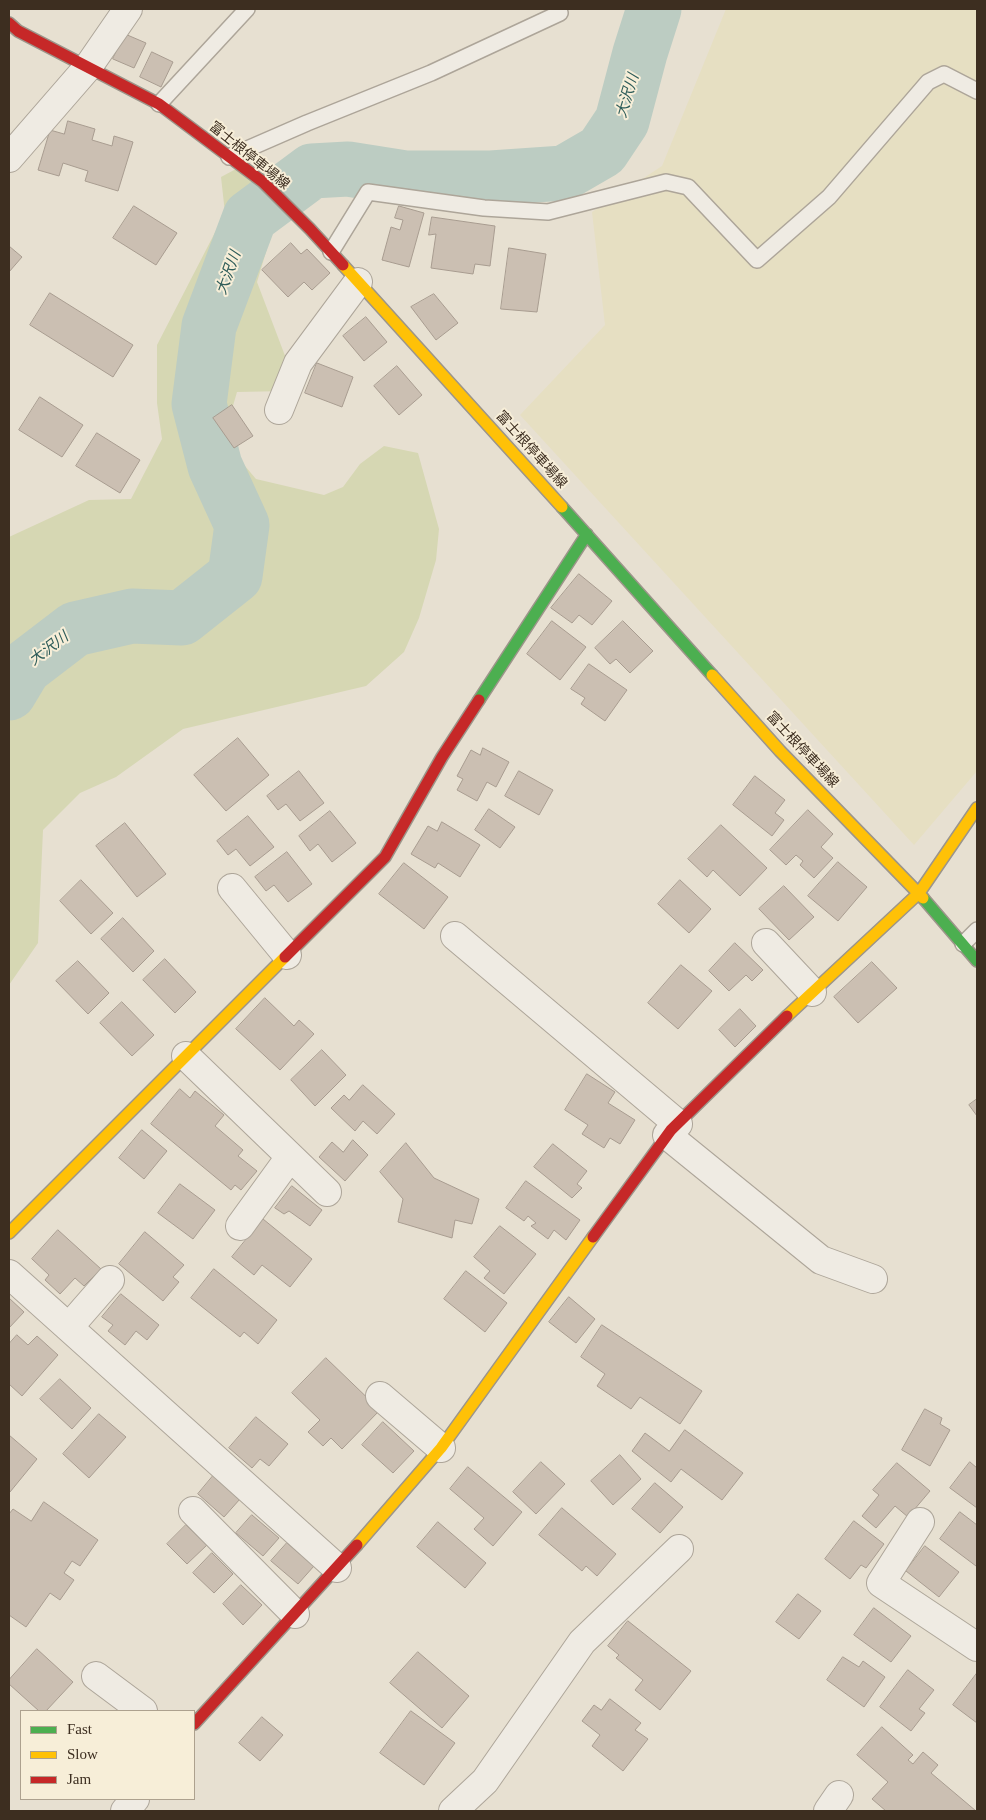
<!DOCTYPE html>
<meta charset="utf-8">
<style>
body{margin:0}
#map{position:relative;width:986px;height:1820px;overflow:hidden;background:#e7e0d1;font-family:"Times New Roman",serif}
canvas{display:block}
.frame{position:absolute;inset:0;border:10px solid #3d2e20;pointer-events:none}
.legend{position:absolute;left:20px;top:1710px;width:175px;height:90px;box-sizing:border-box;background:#f7eed8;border:1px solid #ada18e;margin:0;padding:6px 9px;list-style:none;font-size:15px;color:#3d2e20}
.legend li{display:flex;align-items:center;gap:10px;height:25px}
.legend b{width:25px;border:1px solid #ada18e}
</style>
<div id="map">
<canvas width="986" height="1820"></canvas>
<div class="frame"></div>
<ul class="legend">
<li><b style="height:6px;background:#4caf50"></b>Fast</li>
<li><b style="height:6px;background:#ffc107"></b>Slow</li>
<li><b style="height:6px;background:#c62828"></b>Jam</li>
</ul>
</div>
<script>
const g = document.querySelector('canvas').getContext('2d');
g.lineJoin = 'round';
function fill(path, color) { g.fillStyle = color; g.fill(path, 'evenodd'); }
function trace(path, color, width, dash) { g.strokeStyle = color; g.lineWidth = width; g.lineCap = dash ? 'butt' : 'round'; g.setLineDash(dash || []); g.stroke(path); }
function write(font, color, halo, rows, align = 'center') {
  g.font = font + ' "Times New Roman","Noto Sans JP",serif'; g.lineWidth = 4; g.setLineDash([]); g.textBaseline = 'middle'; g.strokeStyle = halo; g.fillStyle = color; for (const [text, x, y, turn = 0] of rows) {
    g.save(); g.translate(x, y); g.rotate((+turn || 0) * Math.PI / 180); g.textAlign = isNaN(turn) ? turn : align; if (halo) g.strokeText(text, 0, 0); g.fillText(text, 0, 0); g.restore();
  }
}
fill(new Path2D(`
 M726,9H977V771L914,845L520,415L605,325L592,212L662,166Z`), '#e6dfc2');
fill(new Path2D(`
 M236,169L287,199L269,242L257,282L287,361V391L237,392L223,440L256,479L324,495L343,487L360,464L384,446L418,453L439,529L436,560L419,618L404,652L366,686L183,729L116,777L80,793L43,830L38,943L9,985V537L89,500L131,499L162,439L157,403V345L225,213L221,177Z`), '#d6d7b3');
trace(new Path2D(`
 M9,693L24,668L75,629L132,616L182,618L235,576L242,525L215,466L199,404L209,326L250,217L312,171L348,169L405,178H491L564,173L602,151L622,121L640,53L654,9`), '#bcccc2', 55);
const building = new Path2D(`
 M125,34L146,43L134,68L113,59Z
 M152,52L173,62L161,87L140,77Z
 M68,121L95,129L92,140L112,146L114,136L133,142L118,191L85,181L88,171L63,163L59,176L38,170L50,130L64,134Z
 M134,206L177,233L156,265L113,238Z
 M399,206L424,213L409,267L382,260L391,227L400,230L403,220L395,218Z
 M432,217L495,226L490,266L475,264L473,274L431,268L436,234L429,235Z
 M291,243L301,254L307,249L330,273L312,290L304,282L288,297L262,270Z
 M9,246L22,257L9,272Z
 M509,248L546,254L537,312L501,309Z
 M50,293L133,345L113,377L30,325Z
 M434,294L458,323L436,340L411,307Z
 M366,317L387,342L364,361L343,336Z
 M317,363L353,377L342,407L305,393Z
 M397,366L422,395L399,415L374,386Z
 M40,397L83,425L62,457L19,430Z
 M232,405L253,436L234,448L213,418Z
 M97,433L140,460L120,493L76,466Z
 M579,574L612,601L592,625L579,615L572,623L551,608Z
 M552,621L586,647L560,680L527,654Z
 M623,621L653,651L630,673L616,659L610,664L595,648Z
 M589,664L627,690L605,721L581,704L585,698L571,689Z
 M238,738L269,775L226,811L194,775Z
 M483,748L509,762L496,787L487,782L477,801L457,790L463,779L457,776L471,750L480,755Z
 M299,771L324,803L300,821L286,804L278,810L267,796Z
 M519,771L553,790L539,815L505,796Z
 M755,776L785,800L775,813L784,820L772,836L733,805Z
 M489,809L515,827L500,848L475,830Z
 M808,810L833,834L821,847L833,858L814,878L800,865L803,861L796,855L786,865L770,850Z
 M330,811L356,843L332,862L318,844L310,851L299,836Z
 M248,816L274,847L250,866L236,849L228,855L217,841Z
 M442,822L480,845L460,877L438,863L435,868L411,854L428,826L437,831Z
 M125,823L166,874L137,897L96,846Z
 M721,825L767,868L740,896L713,870L707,877L688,859Z
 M287,852L312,884L288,902L274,885L266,891L255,877Z
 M838,862L867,887L838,921L808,896Z
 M404,863L448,897L424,929L379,894Z
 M81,880L113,913L91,934L60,901Z
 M680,880L711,909L689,933L658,904Z
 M784,886L814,917L789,940L759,909Z
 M123,918L154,951L133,972L101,939Z
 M735,943L763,970L752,981L746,975L729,991L709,971Z
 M165,959L196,992L175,1013L143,980Z
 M78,961L109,993L88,1014L56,981Z
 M872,962L897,988L858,1023L834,997Z
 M681,965L712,991L678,1029L648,1003Z
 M265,998L294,1026L299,1020L314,1034L280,1070L236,1029Z
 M122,1002L154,1035L132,1056L100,1023Z
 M740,1009L756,1026L735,1047L719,1030Z
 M322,1050L346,1075L315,1106L291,1080Z
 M587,1074L615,1092L608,1103L635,1120L620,1144L610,1138L604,1148L582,1134L588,1125L565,1110Z
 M363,1085L395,1114L377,1134L363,1121L355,1131L331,1108L344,1095L349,1100Z
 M180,1089L190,1098L195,1091L224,1115L215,1126L243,1150L238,1156L257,1171L241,1190L235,1185L231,1190L151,1124Z
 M977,1099V1116L969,1105Z
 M142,1130L167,1151L144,1179L119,1158Z
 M353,1140L368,1155L345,1181L319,1157L332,1142L343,1152Z
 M406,1143L434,1178L479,1199L472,1224L455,1220L452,1238L398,1222L403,1199L380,1172Z
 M553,1144L587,1171L577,1184L582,1188L572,1198L534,1167Z
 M526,1181L580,1220L566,1240L554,1230L548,1239L531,1226L536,1223L528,1216L524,1221L506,1208Z
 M180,1184L215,1210L193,1239L158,1213Z
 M292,1186L322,1210L310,1226L289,1211L284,1214L275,1208Z
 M263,1219L312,1259L290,1287L262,1265L254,1275L232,1257Z
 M500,1226L536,1254L504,1294L484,1278L490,1271L474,1257Z
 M58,1230L101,1269L84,1286L75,1278L60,1294L45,1280L49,1275L32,1259Z
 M145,1232L184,1265L173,1277L179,1282L163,1301L119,1264Z
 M214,1269L277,1320L258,1344L244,1332L240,1337L191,1298Z
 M466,1271L507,1303L485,1332L444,1299Z
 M121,1294L159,1325L147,1340L136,1331L125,1345L108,1331L113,1325L102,1317Z
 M569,1297L595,1319L576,1343L549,1322Z
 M9,1298L24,1312L9,1328Z
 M602,1325L702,1391L680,1424L640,1397L631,1409L597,1386L605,1374L581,1357Z
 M17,1335L28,1345L37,1336L58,1355L22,1396L9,1384V1344Z
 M326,1358L380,1410L342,1449L331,1438L323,1446L308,1432L320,1420L292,1393Z
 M60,1379L91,1408L72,1429L40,1399Z
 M925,1409L942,1418L940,1424L950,1430L930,1466L902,1450Z
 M99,1414L126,1437L89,1478L63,1454Z
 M256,1417L288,1444L269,1466L260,1459L252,1468L229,1448Z
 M383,1422L414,1451L393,1473L362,1445Z
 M685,1430L743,1473L722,1500L681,1469L671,1482L632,1451L645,1433L669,1451Z
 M9,1435L37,1459L10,1492L9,1491Z
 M620,1455L641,1479L613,1505L591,1481Z
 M541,1462L565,1484L536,1514L513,1492Z
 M970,1462L977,1468V1508L950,1488Z
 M897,1463L930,1491L908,1517L895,1506L876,1528L862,1516L879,1495L873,1490Z
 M468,1467L522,1512L493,1546L474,1529L484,1518L450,1489Z
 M213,1476L240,1499L224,1517L198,1494Z
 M655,1483L683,1507L660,1533L632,1509Z
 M44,1502L98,1540L80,1566L72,1561L64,1573L74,1580L60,1600L50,1593L26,1627L9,1615V1514L13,1509L31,1521Z
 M562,1508L616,1554L597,1576L586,1566L582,1571L539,1535Z
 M960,1512L977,1525V1564L976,1566L940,1539Z
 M252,1515L279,1538L263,1556L236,1533Z
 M854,1521L884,1544L866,1568L861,1565L850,1579L825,1559Z
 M438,1522L486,1563L465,1588L417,1547Z
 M186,1525L207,1545L187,1564L167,1544Z
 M287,1543L314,1566L298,1584L271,1561Z
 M925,1546L959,1572L939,1597L906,1571Z
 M212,1553L233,1574L214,1593L193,1573Z
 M241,1585L262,1605L243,1625L223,1604Z
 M798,1594L821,1611L799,1639L776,1622Z
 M874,1608L911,1636L891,1662L854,1635Z
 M628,1621L691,1671L660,1710L635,1690L643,1680L616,1658L619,1655L608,1646Z
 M37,1649L73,1682L46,1711H39L9,1684V1680Z
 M418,1652L469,1696L442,1728L390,1683Z
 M843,1657L859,1667L863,1661L885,1677L864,1707L827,1680Z
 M908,1670L934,1690L919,1709L925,1713L911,1731L880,1707Z
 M977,1673V1723L953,1705Z
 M610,1699L641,1723L635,1730L648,1739L623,1771L592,1746L600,1735L582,1721L594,1705L601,1710Z
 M411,1711L455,1743L424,1785L380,1753Z
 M262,1717L283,1735L260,1761L239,1743Z
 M882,1727L913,1755L908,1760L913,1764L923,1752L938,1765L931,1773L976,1811H886L872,1799L888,1782L857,1755Z`);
fill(building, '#cbbfb2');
trace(building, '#a89c90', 1);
const lane = new Path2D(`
 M159,104L247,9
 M229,157L307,123L431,73L560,13
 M331,252L368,192L484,208L548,212L666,182L688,187L757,260L829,197L928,82L944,74L977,91
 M963,944L977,930`);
const street = new Path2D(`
 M9,158L88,67L128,9
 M279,410L298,363L358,282
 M232,888L287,955
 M455,936L678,1124
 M766,943L812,992
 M186,1056L327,1192
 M667,1135L821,1260L873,1279
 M240,1226L290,1157
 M9,1274L337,1568
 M69,1327L110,1280
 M380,1396L441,1448
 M193,1511L295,1614
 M920,1522L881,1583L977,1647
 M96,1676L143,1711
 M125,1811L135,1799
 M453,1811L485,1781L582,1642L679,1549
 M828,1811L839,1795`);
const fast = new Path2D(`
 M562,507L712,675
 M479,700L587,534
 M923,898L977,961`);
const slow = new Path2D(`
 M343,265L562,507
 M712,675L780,751L923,898
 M787,1016L919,893L977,808
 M9,1233L285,957
 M357,1545L441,1448L593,1237`);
const jam = new Path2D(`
 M9,23L18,31L159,104L263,182L310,229L343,265
 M285,957L385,857L442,757L479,700
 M593,1237L671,1130L787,1016
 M194,1724L357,1545`);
trace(lane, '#ada599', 18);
trace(street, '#ada599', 30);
trace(fast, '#9c958a', 14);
trace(slow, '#9c958a', 14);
trace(jam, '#9c958a', 14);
trace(lane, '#efebe3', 15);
trace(street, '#efebe3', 28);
trace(fast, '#4caf50', 11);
trace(slow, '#ffc107', 11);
trace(jam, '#c62828', 11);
write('14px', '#3d2e20', '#f7eed8', [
 ["富士根停車場線",249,156,39],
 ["富士根停車場線",531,450,48],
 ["富士根停車場線",802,750,47]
]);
write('italic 15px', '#2f5d5a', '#f7eed8', [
 ["大沢川",628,96,-73],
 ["大沢川",229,273,-70],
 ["大沢川",49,649,-37]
]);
</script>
